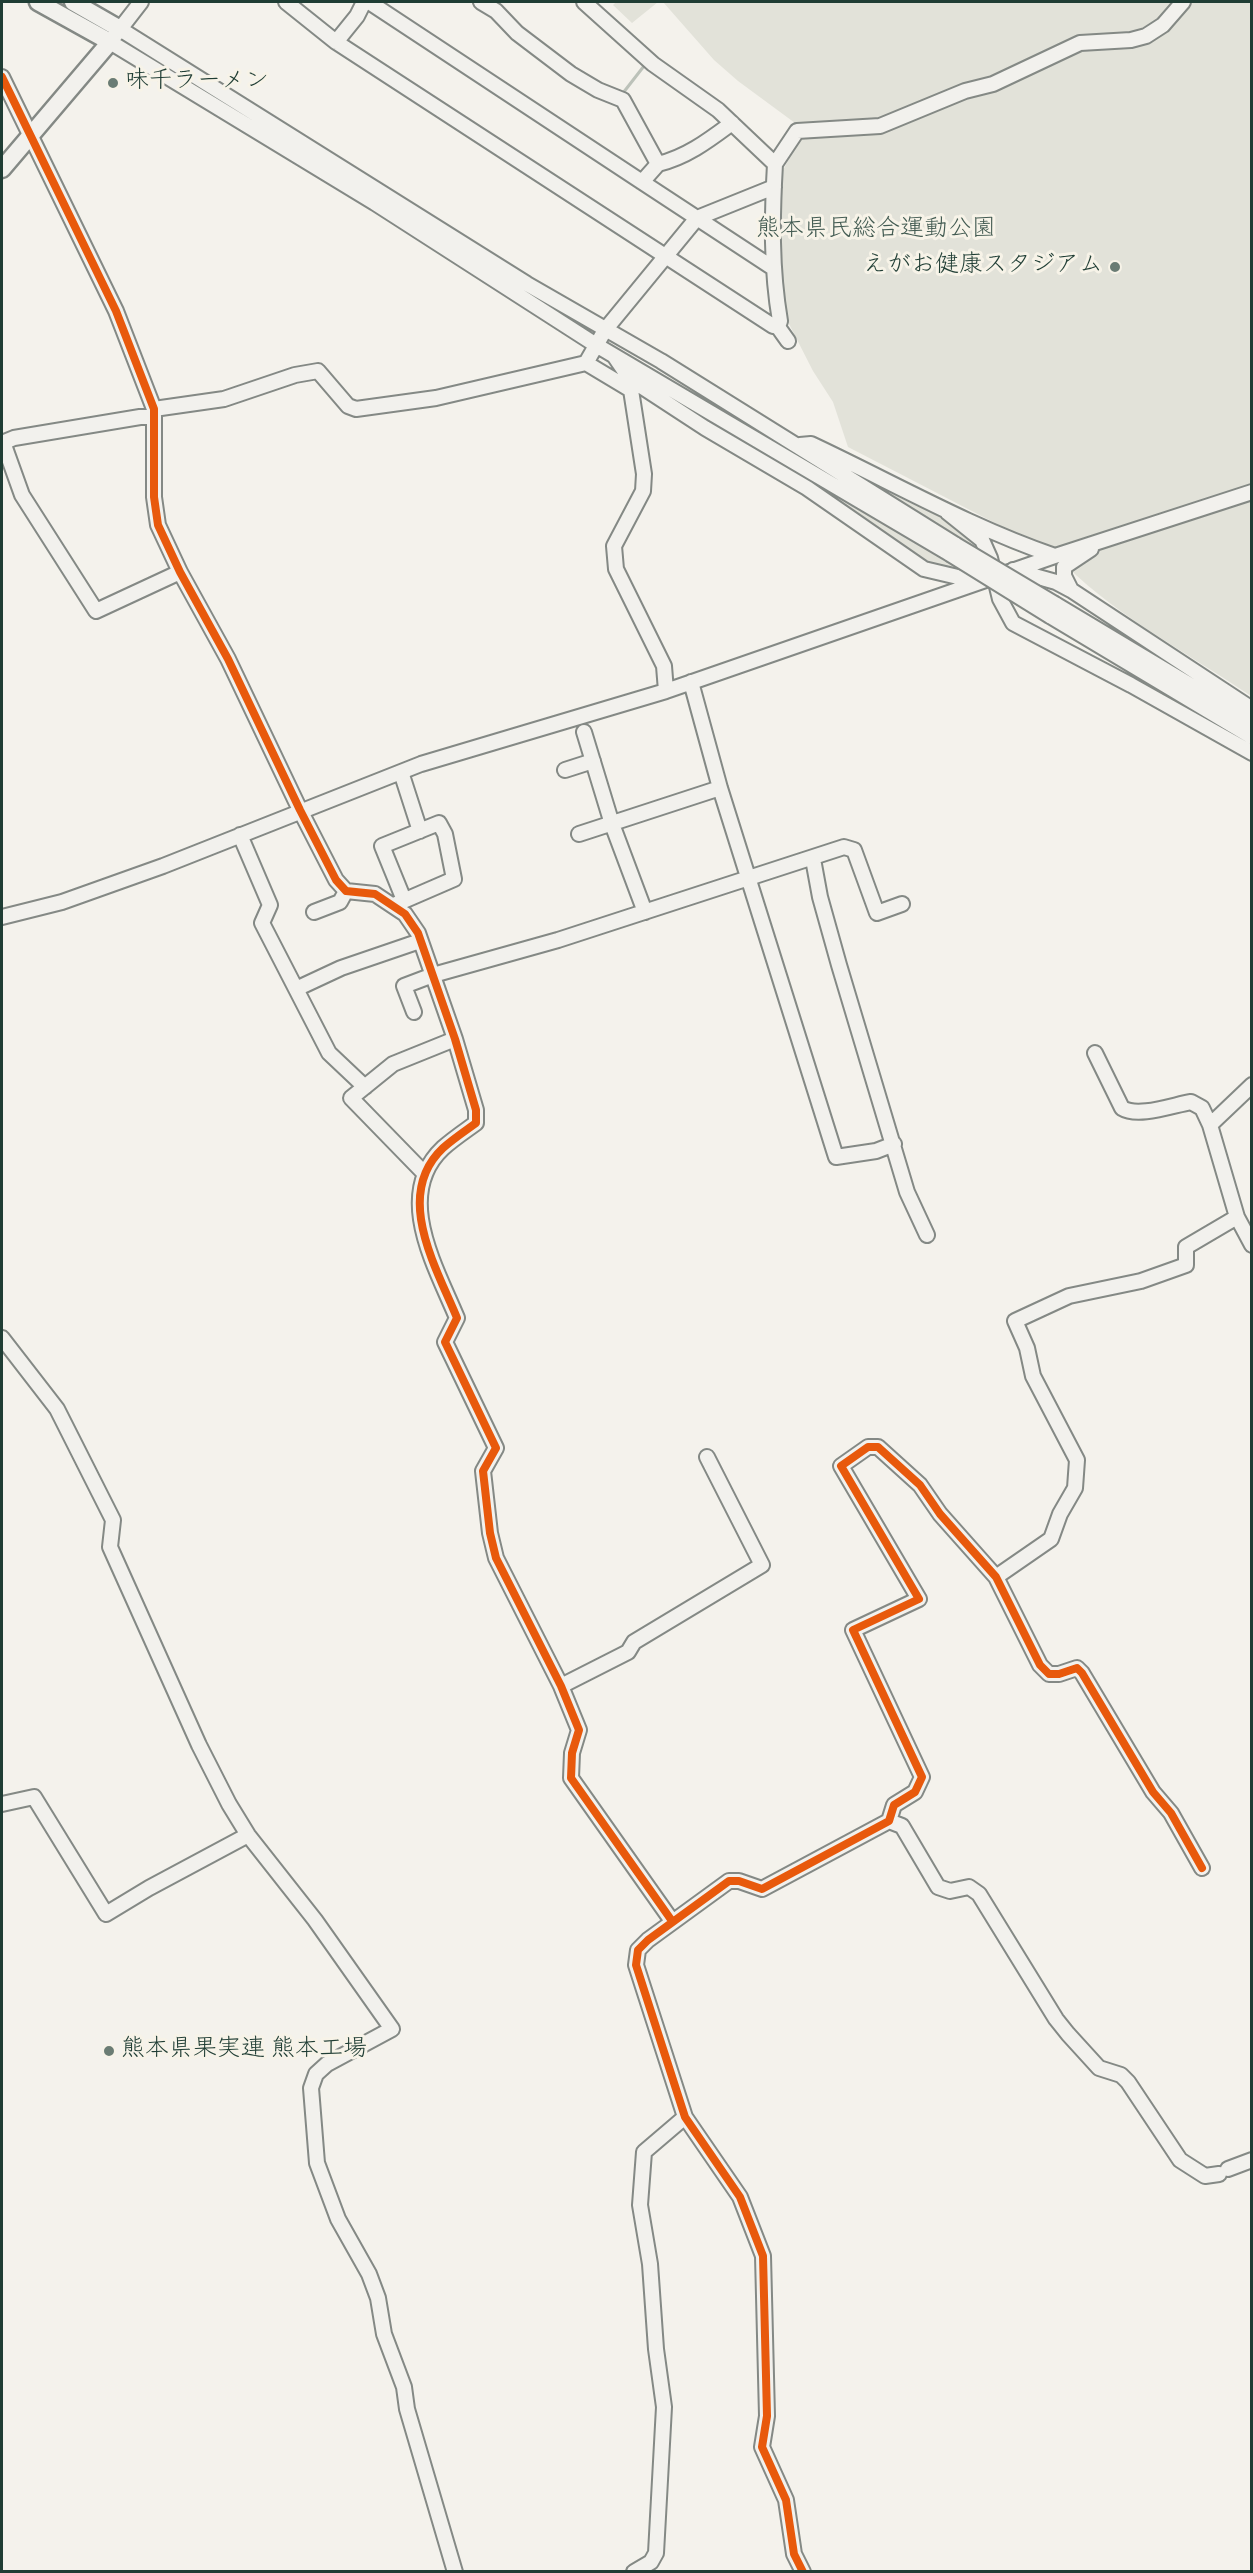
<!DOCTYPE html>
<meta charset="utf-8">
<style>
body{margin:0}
#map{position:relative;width:1253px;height:2573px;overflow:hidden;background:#f4f2ec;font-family:"Indie Flower",sans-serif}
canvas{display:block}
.frame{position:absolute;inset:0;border:3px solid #1f3d34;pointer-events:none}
</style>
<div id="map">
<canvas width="1253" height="2573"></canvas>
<div class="frame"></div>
</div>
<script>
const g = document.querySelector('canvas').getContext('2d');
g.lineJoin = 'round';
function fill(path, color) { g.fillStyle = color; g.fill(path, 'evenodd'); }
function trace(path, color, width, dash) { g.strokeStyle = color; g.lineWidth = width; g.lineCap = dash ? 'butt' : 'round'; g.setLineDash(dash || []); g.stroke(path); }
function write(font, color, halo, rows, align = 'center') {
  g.font = font + ' "Indie Flower","Klee One",sans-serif'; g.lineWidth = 6; g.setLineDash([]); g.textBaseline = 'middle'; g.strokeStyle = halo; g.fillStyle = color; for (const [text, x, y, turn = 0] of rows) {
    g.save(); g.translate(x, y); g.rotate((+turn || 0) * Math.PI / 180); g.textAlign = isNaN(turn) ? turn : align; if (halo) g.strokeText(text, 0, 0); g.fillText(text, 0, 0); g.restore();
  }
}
fill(new Path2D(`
 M616,2H658L632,23L613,5Z
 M663,2H1177L1169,12L1144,31L1130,36L1080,37L1060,43L992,79L884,121L824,123H795L738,81L714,60Z
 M1189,2H1251V696C1185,651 1109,613 1055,554L848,447L833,402L813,371L787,320L778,267V180L799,139L940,106L1009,85L1076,48L1117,47Z
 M735,435L966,571L949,569L920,558Z
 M820,451L969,532L986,554L842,467Z`), '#e2e2d9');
trace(new Path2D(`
 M621,93H623L644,66`), '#bcc2b9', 3);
const minor = new Path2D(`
 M141,2L110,42L375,203L596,345L950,554
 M286,2L336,42L773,326L778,327L788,341
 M369,2L642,182
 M481,2L496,11L517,33L571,74L598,90L623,100L658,164L642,182L773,268
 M584,2L653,64L718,110L775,164C772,217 771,268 780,321L778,327
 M120,29L527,284L661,361L956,545
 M336,42L357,16L364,2
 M2,77L116,311L154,409V497L158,525L180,572L228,659L300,810L336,880L346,891L375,894L405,914L418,933L455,1039L476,1110V1123C465,1131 453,1139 443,1148C393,1195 436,1267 457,1318L445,1342L496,1448L483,1471L490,1533L496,1558L561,1686L579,1730L572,1753L571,1778L672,1921
 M658,164C687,157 709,140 732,123
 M775,164L797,131L880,126L965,91L993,84L1080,43L1131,40L1146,36L1163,25L1183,2
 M615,357L630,379L705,428L807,488L924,569L979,582
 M154,409L224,399L295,375L318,371L348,406L356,409L436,398L586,363
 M3,442L22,495L96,611L180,572
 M2,443L14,438L140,417H153
 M800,445L811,444C892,482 970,527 1055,556
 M947,512L982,540L990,558L1000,599L1013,623L1131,685L1252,753
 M1091,549L1064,567V576L1071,590L1252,709
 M1013,570L1056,582L1071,590
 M1055,604L1252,722
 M1050,616L1252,737
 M691,682L720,788L836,1157L876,1151L894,1144
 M666,691L664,666L616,569L614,546L643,491L644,474L631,390L586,363L605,330L697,218L774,187
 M584,732L612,824L645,912
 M565,770L593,761
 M401,772L420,831
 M579,834L720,788
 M240,835L270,905L262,923L329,1053L365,1087
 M813,859L820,897L839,965L907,1192L927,1235
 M394,905L454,879L445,834L439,823L382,846L404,900
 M314,912L340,902L346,891
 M2,917L62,902L163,866L421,764L666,691L1055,556L1252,492
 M296,989L341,968L420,941
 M414,1012L404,986L433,975L558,940L844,847L854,850L877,913L902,904
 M1095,1053L1122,1108C1138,1118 1173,1105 1191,1102L1202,1108L1210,1125
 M1252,1085L1210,1125L1237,1217L1252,1245
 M425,1174L351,1098L393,1064L455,1039
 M2,1338L57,1409L113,1520L110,1547L199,1745L229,1804L248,1835L315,1920L392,2029L327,2064L316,2074L311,2088L317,2163L338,2219L369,2274L378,2298L384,2334L404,2387L407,2409L455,2572
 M996,1577L1051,1539L1060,1514L1075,1488L1077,1460L1033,1376L1027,1348L1015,1321L1069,1296L1141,1281L1186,1265V1247L1237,1217
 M561,1686L628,1652L634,1642L762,1565L707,1457
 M2,1804L34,1797L106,1914L149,1888L248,1835
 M889,1821L902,1826L938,1887L950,1891L969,1887L979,1894L1056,2019L1068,2034L1099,2068L1121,2075L1128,2082L1180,2160L1205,2176L1219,2174
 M1228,2169L1252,2160
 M634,2572L651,2562L656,2553L664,2407L656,2349L650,2264L640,2205L644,2152L685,2117
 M803,2572L794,2554L786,2500L762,2447L767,2416L763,2256L740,2197L685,2117L636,1965L638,1950L648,1940L729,1881H739L762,1889L889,1821L894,1805L915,1792L922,1777L853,1630L919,1599L841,1466L868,1447H878L920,1485L940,1514L996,1577L1040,1665L1049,1674H1059L1077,1668L1082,1673L1153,1792L1171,1813L1202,1868`);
const major = new Path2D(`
 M73,2L120,29
 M2,169L110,42L38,2`);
trace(minor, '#848985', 18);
trace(major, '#848985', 21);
trace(minor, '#f2f1ed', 14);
trace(major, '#f2f1ed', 16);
const minorBridge = new Path2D(`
 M956,545L1055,604
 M950,554L1050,616`);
trace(minorBridge, '#848985', 18, []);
trace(minorBridge, '#f2f1ed', 14);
trace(new Path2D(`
 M2,77L116,311L154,409V497L158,525L180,572L228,659L300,810L336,880L346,891L375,894L405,914L418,933L455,1039L476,1110V1123C465,1131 453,1139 443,1148C393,1195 436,1267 457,1318L445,1342L496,1448L483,1471L490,1533L496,1558L561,1686L579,1730L572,1753L571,1778L672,1921
 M803,2572L794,2554L786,2500L762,2447L767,2416L763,2256L740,2197L685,2117L636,1965L638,1950L648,1940L729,1881H739L762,1889L889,1821L894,1805L915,1792L922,1777L853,1630L919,1599L841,1466L868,1447H878L920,1485L940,1514L996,1577L1040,1665L1049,1674H1059L1077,1668L1082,1673L1153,1792L1171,1813L1202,1868`), '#e8590c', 8);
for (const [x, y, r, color] of [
 [113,83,6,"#6a7c74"],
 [1115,267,6,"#6a7c74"],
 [109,2051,6,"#6a7c74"]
]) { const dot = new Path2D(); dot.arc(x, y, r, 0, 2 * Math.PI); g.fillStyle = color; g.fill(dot); trace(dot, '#f7f3e8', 2); }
write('24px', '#1f3d34', '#f7f3e8', [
 ["味千ラーメン",125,83],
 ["えがお健康スタジアム",1103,267,"right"],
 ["熊本県果実連 熊本工場",121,2051]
], 'left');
write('24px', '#435b52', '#f7f3e8', [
 ["熊本県民総合運動公園",876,231]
]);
</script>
